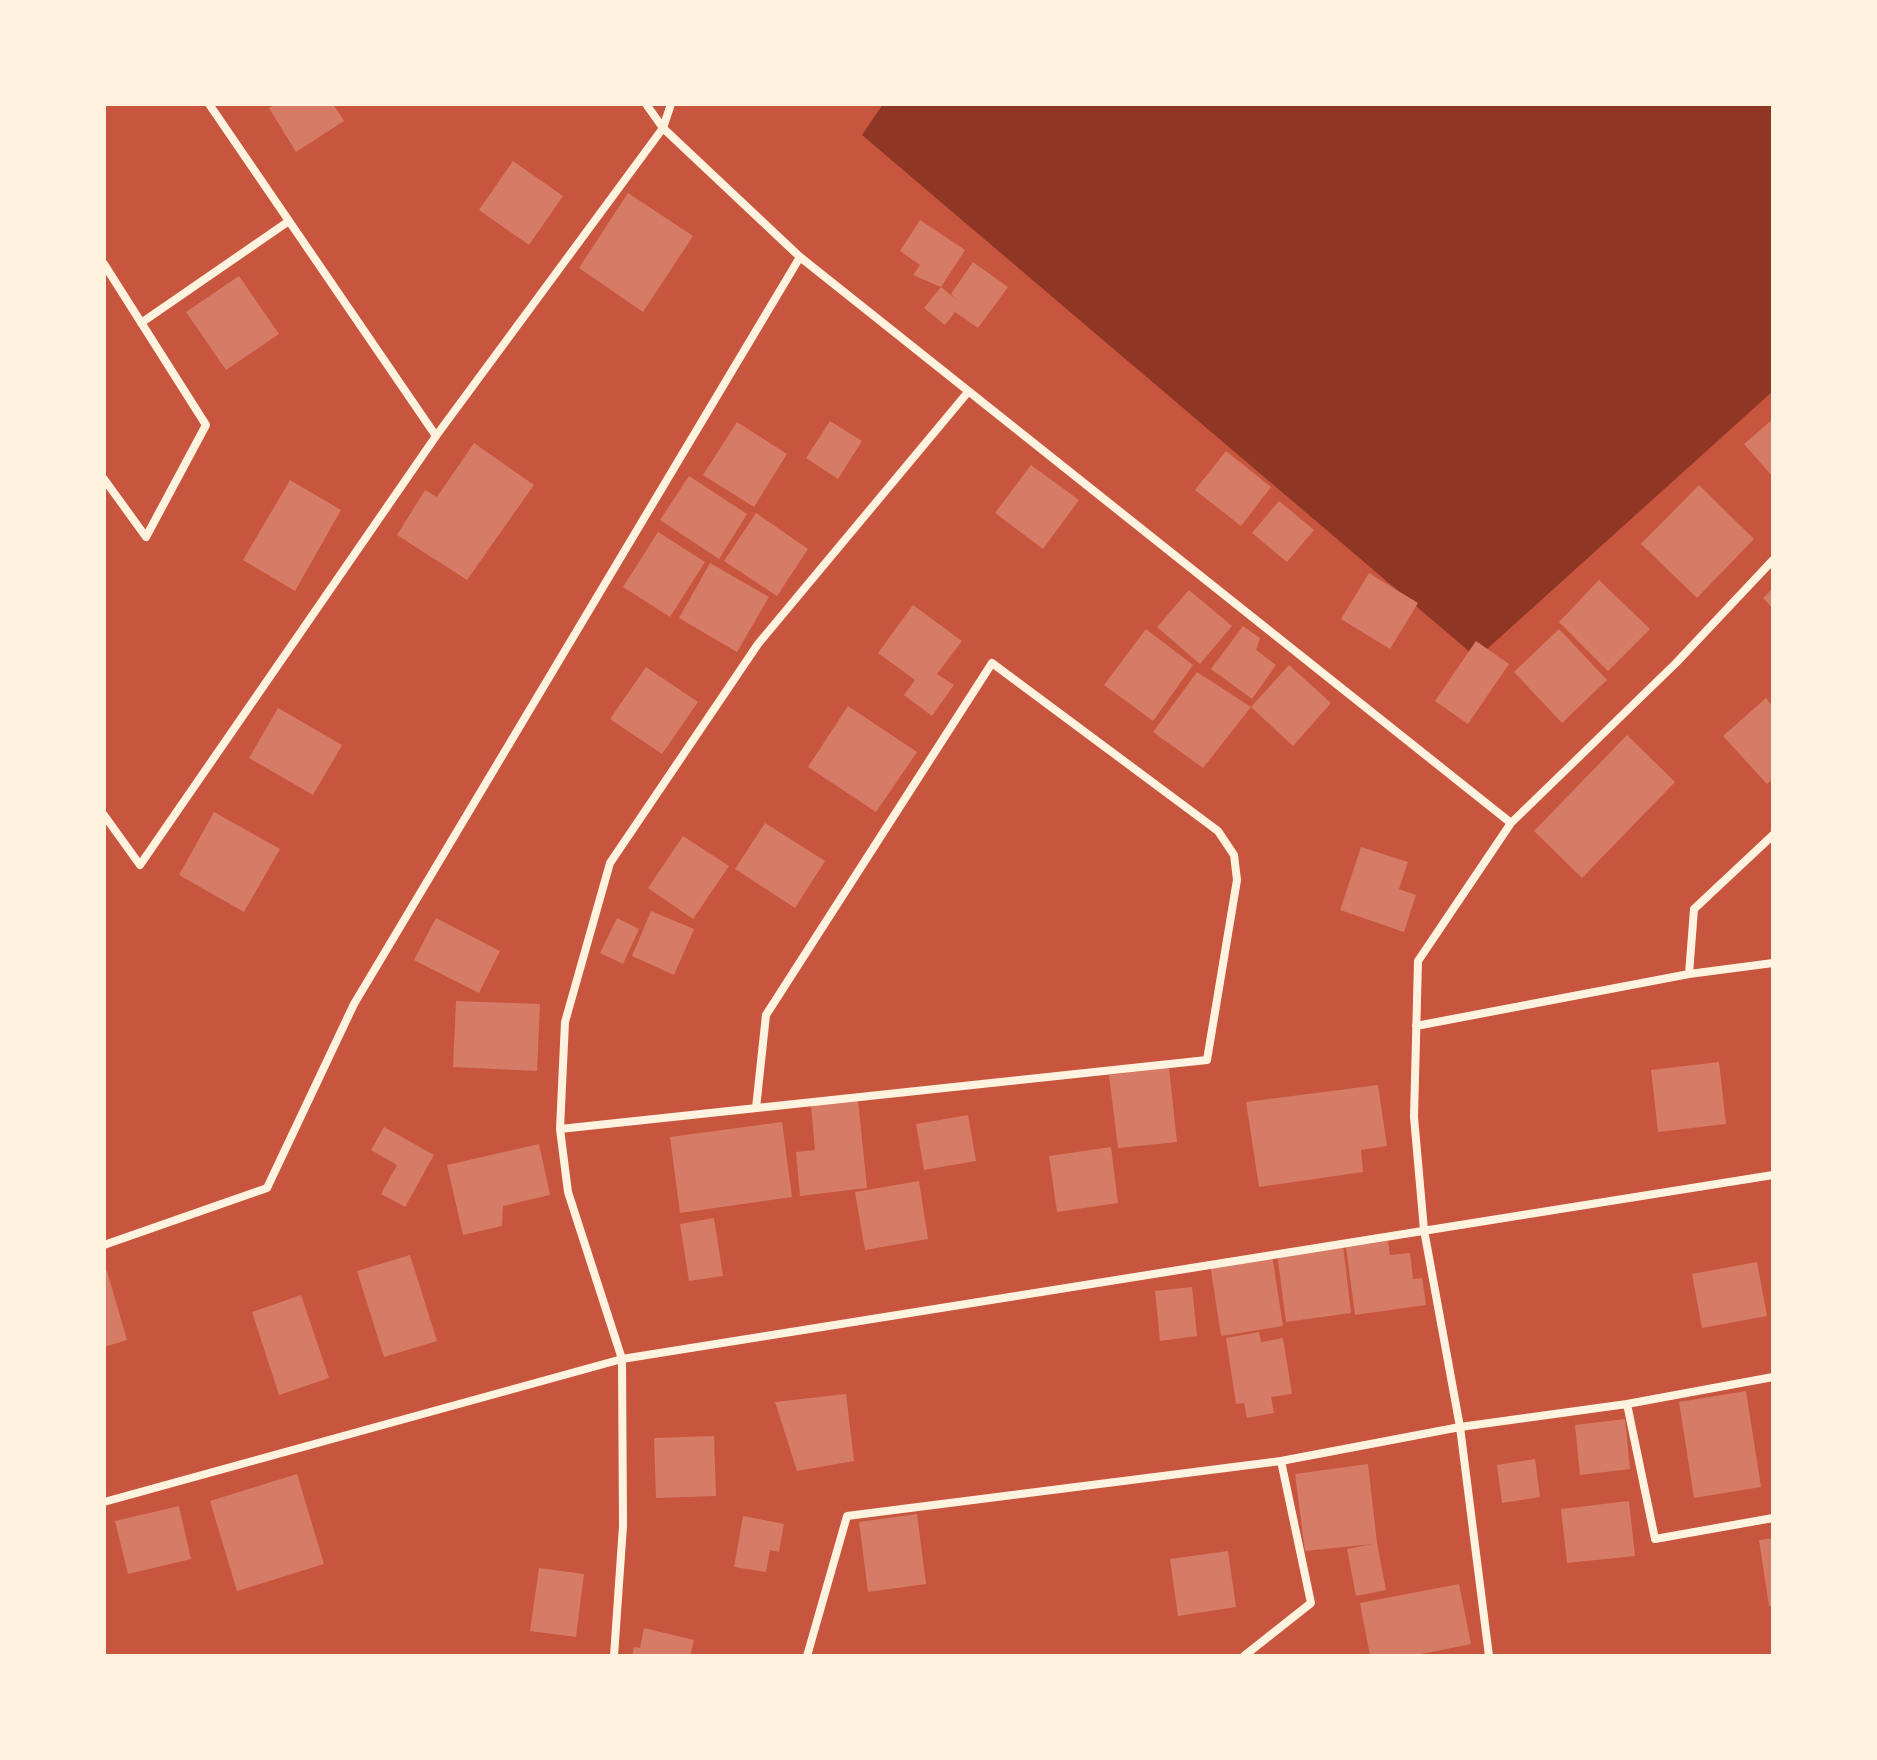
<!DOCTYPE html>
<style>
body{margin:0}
#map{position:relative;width:1877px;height:1760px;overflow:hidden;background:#c8553d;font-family:"Source Sans 3",sans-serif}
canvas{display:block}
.frame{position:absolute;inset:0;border:106px solid #fff3e0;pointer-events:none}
</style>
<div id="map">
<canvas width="1877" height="1760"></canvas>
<div class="frame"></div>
</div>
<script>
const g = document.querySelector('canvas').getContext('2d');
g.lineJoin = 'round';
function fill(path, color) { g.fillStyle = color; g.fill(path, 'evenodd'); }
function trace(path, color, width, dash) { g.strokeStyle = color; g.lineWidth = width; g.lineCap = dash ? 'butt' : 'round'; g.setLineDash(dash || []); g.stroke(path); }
fill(new Path2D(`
 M883,104H1773V391L1477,658L862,135Z`), '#8f3625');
fill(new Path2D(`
 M276,104H333L344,121L296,152L269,108Z
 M513,161L563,196L529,245L479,210Z
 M628,193L693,236L643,312L579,268Z
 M920,220L965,250L941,287L913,275L920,265L900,251Z
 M973,262L1008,287L978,328L955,312L945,325L924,308L941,287L958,301L951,294Z
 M239,276L279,334L226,370L186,312Z
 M1773,419V477L1744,444Z
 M830,421L862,441L838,479L806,458Z
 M737,422L787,454L754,507L703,475Z
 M474,443L534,485L467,580L397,535L425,490L437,497Z
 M1226,451L1271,487L1241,526L1195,490Z
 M1031,465L1079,500L1043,549L995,513Z
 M689,476L747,514L719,559L660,520Z
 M290,480L341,510L295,591L243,560Z
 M1699,485L1754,539L1697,598L1641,544Z
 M1279,501L1314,530L1287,562L1252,533Z
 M756,513L808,549L777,596L724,561Z
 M658,532L705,562L670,617L623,587Z
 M710,563L769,597L737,652L679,618Z
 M1369,573L1418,603L1390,649L1341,619Z
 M1599,580L1650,629L1608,671L1559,622Z
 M1773,588V609L1763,598Z
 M1189,590L1232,626L1200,664L1157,627Z
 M913,605L962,641L937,674L954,685L932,716L904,695L915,680L878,653Z
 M1243,626L1260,638L1256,650L1276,665L1252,699L1211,669Z
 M1146,629L1193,665L1153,721L1104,685Z
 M1559,629L1607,680L1562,723L1514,672Z
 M1476,641L1509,664L1468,724L1435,701Z
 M1289,665L1331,703L1293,746L1251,707Z
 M646,667L698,702L662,754L610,719Z
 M1197,672L1251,707L1203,768L1153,732Z
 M1766,698L1773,707V779L1767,784L1723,736Z
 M848,706L917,752L876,812L808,767Z
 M278,708L342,745L313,795L249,758Z
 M1627,735L1675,782L1582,878L1534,831Z
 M214,812L280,849L244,912L179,875Z
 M765,823L825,861L795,908L735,869Z
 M683,836L729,866L693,919L648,888Z
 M1361,847L1408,862L1399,889L1416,895L1404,932L1340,910Z
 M651,911L694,929L674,975L632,956Z
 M436,918L500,951L479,993L414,960Z
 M617,918L639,929L623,964L600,953Z
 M456,1001L540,1004L537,1071L453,1067Z
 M1719,1062L1726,1124L1658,1132L1651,1070Z
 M1169,1068L1177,1142L1118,1148L1109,1075Z
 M1378,1085L1387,1146L1361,1150L1363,1172L1259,1187L1246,1102Z
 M858,1100L867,1188L800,1196L796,1152L815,1150L811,1105Z
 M968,1115L976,1161L924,1170L916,1124Z
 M782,1122L792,1197L680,1213L670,1137Z
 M384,1127L434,1155L405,1207L381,1194L397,1165L371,1150Z
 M539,1144L550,1195L503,1206L502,1226L463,1235L447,1165Z
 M1111,1147L1118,1203L1057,1212L1049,1156Z
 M919,1181L928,1239L865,1250L855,1192Z
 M714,1218L723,1276L689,1281L680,1224Z
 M1388,1241L1390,1255L1410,1253L1413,1279L1422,1278L1426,1305L1355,1315L1346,1247Z
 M1343,1245L1351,1313L1286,1322L1277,1253Z
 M410,1255L437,1341L384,1357L357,1271Z
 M1272,1255L1283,1326L1221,1336L1210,1264Z
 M1757,1262L1767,1316L1702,1328L1692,1274Z
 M107,1271L127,1340L104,1347V1272Z
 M1192,1287L1197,1336L1160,1341L1155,1291Z
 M301,1295L329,1378L279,1395L252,1312Z
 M1259,1332L1261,1342L1283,1338L1292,1394L1271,1397L1274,1413L1247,1418L1244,1403L1236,1404L1226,1338Z
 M1746,1391L1761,1487L1694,1498L1679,1402Z
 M846,1394L854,1461L797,1471L775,1402Z
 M1625,1419L1630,1469L1580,1475L1575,1425Z
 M714,1436L716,1496L656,1498L654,1438Z
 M1535,1459L1540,1497L1502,1503L1497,1465Z
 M1368,1464L1377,1543L1386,1590L1356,1596L1347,1549L1372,1544L1305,1551L1295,1474Z
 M297,1474L324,1564L237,1591L210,1501Z
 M1629,1501L1635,1556L1567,1563L1561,1509Z
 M179,1506L191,1559L128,1574L115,1521Z
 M917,1514L926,1584L868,1592L859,1522Z
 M743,1516L784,1524L779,1552L770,1550L766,1572L734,1567Z
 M1773,1538V1606H1769L1759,1540Z
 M1228,1551L1236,1607L1178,1616L1170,1559Z
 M539,1568L584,1574L576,1637L530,1631Z
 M1459,1584L1471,1644L1411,1656H1370L1360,1603Z
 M644,1628L694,1640L690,1656H632L634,1647L640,1648Z`), '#d67c66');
trace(new Path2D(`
 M209,104L436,436
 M646,104L663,128L800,257L1511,823
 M104,264L206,425L146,537L104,479
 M141,323L289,221
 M104,815L140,865L436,436L663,128L671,104
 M1689,974L1773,963
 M1416,1026L1689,974L1694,909L1773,835
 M560,1129L1207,1060L1237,880L1234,855L1218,831L992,663L766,1015L756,1108
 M104,1245L267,1188L354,1004L800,257
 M1627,1404L1655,1539L1773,1518
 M104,1502L622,1359L1773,1175
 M614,1656L623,1526L622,1359L568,1192L560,1129L565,1022L610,863L758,644L968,392
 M807,1656L847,1516L1281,1461L1460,1427L1627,1404L1773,1377
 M1244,1656L1311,1603L1281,1461
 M1489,1656L1460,1427L1424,1230L1414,1117L1418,961L1511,823L1676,663L1773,560`), '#fff3e0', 8);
</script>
